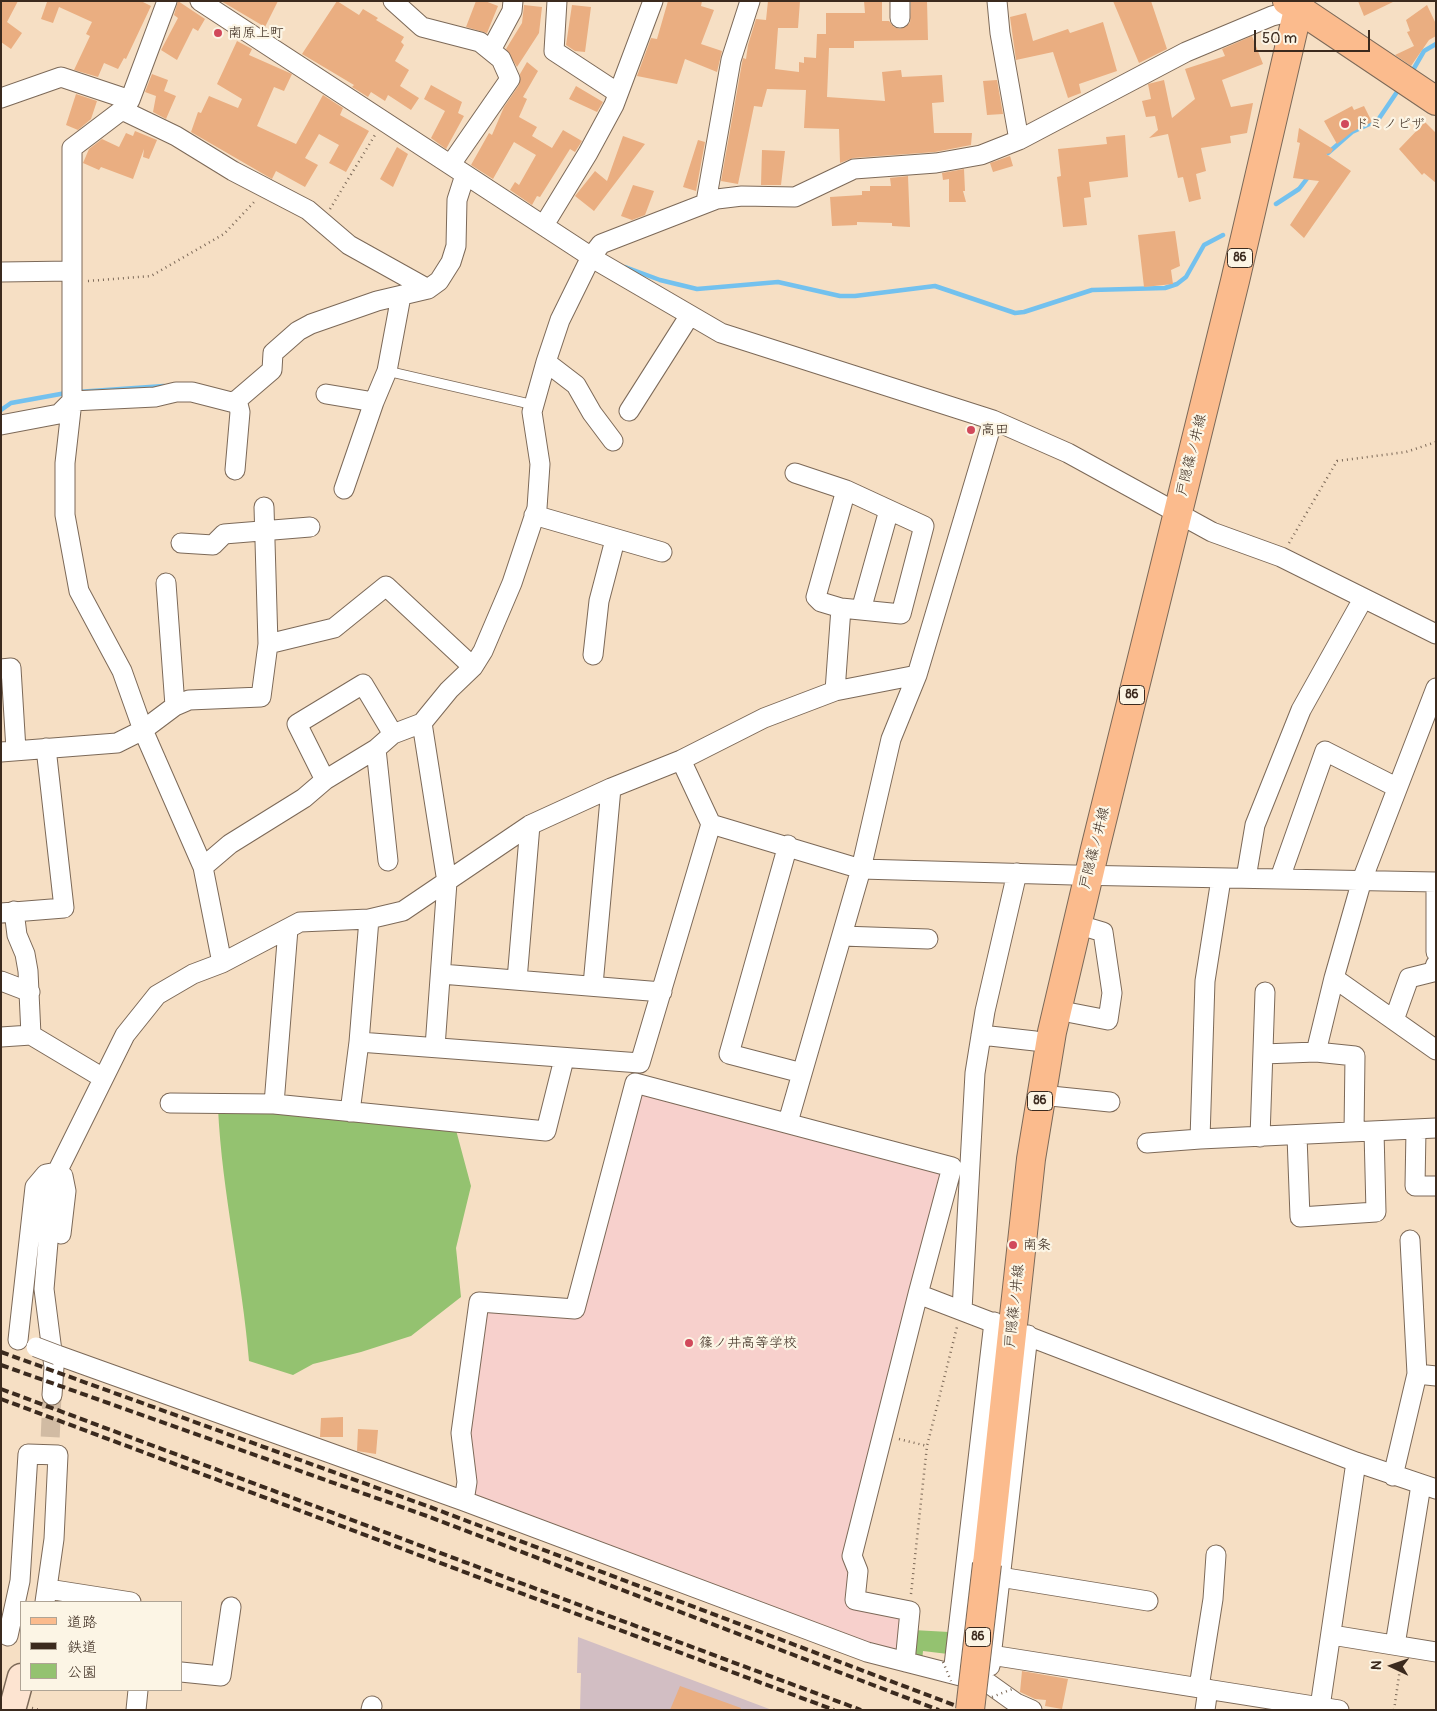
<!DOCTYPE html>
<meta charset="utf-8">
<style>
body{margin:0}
#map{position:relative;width:1437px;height:1711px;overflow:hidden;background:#f6dfc4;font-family:Pangolin,"Klee One",sans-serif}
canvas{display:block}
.frame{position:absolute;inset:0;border:2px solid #3b2a1e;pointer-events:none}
.legend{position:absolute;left:20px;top:1601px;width:162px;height:90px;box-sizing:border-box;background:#fcf5e5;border:1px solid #afa495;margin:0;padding:6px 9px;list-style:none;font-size:15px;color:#3b2a1e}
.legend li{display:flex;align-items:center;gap:10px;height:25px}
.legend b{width:25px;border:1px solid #afa495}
.north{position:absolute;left:1367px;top:1641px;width:50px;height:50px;-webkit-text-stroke:4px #fcf5e5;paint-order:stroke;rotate:273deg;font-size:14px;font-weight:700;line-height:20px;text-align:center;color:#3b2a1e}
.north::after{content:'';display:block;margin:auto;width:18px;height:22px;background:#3b2a1e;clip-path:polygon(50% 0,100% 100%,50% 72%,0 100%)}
.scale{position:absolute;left:1254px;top:30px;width:116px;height:22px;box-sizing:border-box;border:2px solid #3b2a1e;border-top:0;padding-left:6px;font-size:15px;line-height:18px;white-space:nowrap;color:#3b2a1e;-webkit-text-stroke:4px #fcf5e5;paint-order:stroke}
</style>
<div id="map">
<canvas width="1437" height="1711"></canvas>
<div class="frame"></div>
<ul class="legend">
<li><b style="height:6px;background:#fbbb8d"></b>道路</li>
<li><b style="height:6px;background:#3b2a1e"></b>鉄道</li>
<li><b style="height:14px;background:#94c270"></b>公園</li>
</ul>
<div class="north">N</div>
<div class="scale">50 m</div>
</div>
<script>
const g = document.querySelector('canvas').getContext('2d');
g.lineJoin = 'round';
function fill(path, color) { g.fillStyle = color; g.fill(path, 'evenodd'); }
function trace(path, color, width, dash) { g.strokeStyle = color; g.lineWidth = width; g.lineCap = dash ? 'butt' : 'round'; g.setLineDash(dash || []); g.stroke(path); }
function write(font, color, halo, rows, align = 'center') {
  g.font = font + ' Pangolin,"Klee One",sans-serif'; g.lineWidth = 4.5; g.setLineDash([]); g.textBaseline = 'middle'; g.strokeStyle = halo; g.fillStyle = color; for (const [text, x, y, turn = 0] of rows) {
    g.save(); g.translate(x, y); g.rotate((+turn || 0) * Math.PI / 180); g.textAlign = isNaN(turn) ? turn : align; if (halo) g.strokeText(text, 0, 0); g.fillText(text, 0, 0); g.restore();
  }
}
fill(new Path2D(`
 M642,1088L938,1171L944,1177L849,1604L898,1611L904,1629L896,1651L887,1652L476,1496L472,1491L465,1435L483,1308L579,1316Z`), '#f7d0cc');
fill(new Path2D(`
 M578,1637L772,1710H580L581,1673H577Z`), '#d2bec3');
fill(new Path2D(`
 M218,1108L456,1130L471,1186L456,1248L461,1297L411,1336L361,1352L313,1364L293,1375L249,1361C242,1276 222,1193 218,1108Z
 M913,1630L949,1632L948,1654L923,1651L922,1661L915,1660Z`), '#94c270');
trace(new Path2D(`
 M1413,70L1424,51L1436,44
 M1328,153L1352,132L1378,120L1399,89
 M1276,204L1299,189L1309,176
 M625,267L660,280L697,289L778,282L840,296H855L935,286L1015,313L1024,312L1092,290L1165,288L1177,284L1186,277L1204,245L1223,235
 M77,392L164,386
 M1,410L11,403L66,393`), '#73c1ee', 4.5);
fill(new Path2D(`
 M1,1H18L7,22L22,33L11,49L1,42Z
 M45,1H141L151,6L126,59L124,58L118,69L104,63L98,77L74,70L90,36L86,34L92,22L59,7L53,23L41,19L47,2Z
 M178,1L205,19L198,31L193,28L177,60L161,50L178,18L174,15Z
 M221,1H278L265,27Z
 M337,1L359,15L363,9L378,18L376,20L404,37L401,42L404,45L395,61L409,70L400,86L419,98L411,110L388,95L385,101L371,92L368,97L352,87L354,85L302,54Z
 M476,1H485L498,6L487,33L466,27Z
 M668,1H702L701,6L714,10L701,44L722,51L717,72L685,59L677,84L637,76L651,38L657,39Z
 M768,1H800L798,28H778L775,69L799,72V62L804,63V57L816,58L817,34H826V13H865L864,1H882V21H889L894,27L900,29L910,23L911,1H927L928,40L854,41V48H829L827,97L885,101L882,72L901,70L902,77L942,75L944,102L932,103L934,133H972L971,145L935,152L853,158L840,163L839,129L804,128L806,90L767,89L762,107L754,106L738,184L721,181L742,63L743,58L746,59L748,45L756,19L766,20Z
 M1113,1H1151L1167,49L1139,63Z
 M1358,1H1395L1364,16Z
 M524,5L542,7L539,33L517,67L506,49L522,23Z
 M572,5L591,7L585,52L575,51L566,45Z
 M1427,5L1436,24V36L1429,40L1411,66L1395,55L1414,46L1407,32L1410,31L1406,20Z
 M1026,13L1033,41L1068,29L1070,33L1103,22L1117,71L1079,84L1081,93L1068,98L1053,52L1016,60L1010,17Z
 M1252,36L1263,64L1222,80L1231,107L1253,103L1247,133L1230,136L1231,143L1201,148L1206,171L1196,174L1201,199L1189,202L1183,177L1178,178L1168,134L1149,138L1158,130L1155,116L1146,117L1142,101L1151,99L1148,84L1164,80L1172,118L1195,99L1185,69L1225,56L1222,49Z
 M237,41L252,49L249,55L292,74L284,91L274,87L257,126L296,144L323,95L343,108L340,115L369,131L346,172L329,163L339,145L319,134L305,158L318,165L305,187L276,171L272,179L191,132L198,112L201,113L209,96L238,108L242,99L217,84Z
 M527,62L538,71L523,97L527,99L519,117L537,127L532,136L552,148L563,130L582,141L575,152L570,149L540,197L537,196L532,205L510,190L515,182L519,185L536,155L514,142L493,179L471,165L489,133L492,135L504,107L519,85L520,74Z
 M152,74L168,80L164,91L176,96L166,119L153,112L156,96L145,92Z
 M997,80L1003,114L987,115L983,81Z
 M431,85L462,102L458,113L464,116L446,149L431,138L445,111L424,99Z
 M576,86L603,102L597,112L569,99Z
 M76,94L97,101L91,119L78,130L66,125Z
 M1352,106L1354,110L1364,106L1372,122L1352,132L1337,144L1324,121Z
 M1425,122L1436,133V183L1424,173L1422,175L1399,149Z
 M1299,128L1333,149L1331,153L1326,154L1351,171L1304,238L1290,225L1319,181L1293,178L1300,143L1297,142Z
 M135,131L157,140L149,159L143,157L144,149L133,179L101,167L99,170L83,163L89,149L102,139L119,147L126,133L133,136Z
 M1125,135L1128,177L1089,182L1091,197L1084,198L1087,225L1063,227L1057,177L1061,176L1058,149L1107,144L1106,137Z
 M623,136L645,144L594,211L575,196L595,171L607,181Z
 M698,140L705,142L696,191L683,187Z
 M397,147L408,154L393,187L380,179Z
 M762,150L785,151L781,185H761Z
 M1010,156L1013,166L993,172L990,163Z
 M964,169L965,191H963L966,202H949V179L943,180L942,173Z
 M908,176L910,227L892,226V223L857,222V225L832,226L830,197L862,195V191H870V186H891L890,178Z
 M633,185L654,191L645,215L632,220L621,216Z
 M1175,231L1180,266L1171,270L1173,284L1144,287L1138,235Z
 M343,1417V1437H320L321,1418Z
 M358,1429L378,1430L376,1454L357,1451Z
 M1022,1671L1068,1679L1062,1709L1045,1706L1046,1700L1035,1699L1020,1692Z
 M680,1686L741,1708L740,1710H670Z`), '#eaae81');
trace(new Path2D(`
 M49,1465L52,1395`), '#d1bba3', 19, [19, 9]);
const lane = new Path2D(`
 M387,371L534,405`);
const street = new Path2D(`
 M200,1L599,262L721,333L993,420L1068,453L1212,532L1281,557L1436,634
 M393,1L422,27L480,42L501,59L510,79L451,164
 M557,1L554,51L618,93
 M900,1V18
 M997,1L1000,33L1019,140
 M491,50L512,11L513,1
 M1,98L61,77L130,100
 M122,110L176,136L233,171L308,210L349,245L428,289
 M706,202L731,60L750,1
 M544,225L588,153L614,105L653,1
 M1,272L72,271
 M546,362L576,385L592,413L613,441
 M326,394L374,402
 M629,411L690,315
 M1,425L59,414L72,401V148L122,110L130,100L167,1
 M235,470L240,412L237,400
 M795,473L846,490L924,526L901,614L841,608L835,691
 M344,489L374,402L387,371L401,296
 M534,515L662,552
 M181,543L213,545L224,534L310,527
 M166,583L175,706
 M841,608L821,602L816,597L846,490
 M861,610L889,510
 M268,644L334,628L386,586L473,667
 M593,655L599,601L615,540
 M1,669L11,668L16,750
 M422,723L447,882L435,1047
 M376,749L388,861
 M1,752L117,743L143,730L175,706L189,700L261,697L268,644L264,507
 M681,760L711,824L861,869L1073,875L1436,882
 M325,780L297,724L363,684L393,734
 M788,845L729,1054L802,1073
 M203,867L230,844L304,798L325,780L376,749L393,734L422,723L449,690L473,667L483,651L512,583L537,508L540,464L532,412L546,362L560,320L591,257L601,244L717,199L742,196L795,197L854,169L936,163L981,155L1019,140L1186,52L1272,16L1300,9
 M1246,878L1255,825L1301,710L1363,599
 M1280,878L1325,751L1396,787
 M1221,879L1205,981L1200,1139L1436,1128
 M1436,890V952
 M14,911L17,935L25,954L28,971L31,1035
 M1,913L64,908L46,748
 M842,936L928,939
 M222,963L203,867L143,730L122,671L79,591L65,515V463L72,401L155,397L176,392H192L231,402L237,400L272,370L273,353L298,331L311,324L377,301L428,289L439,281L451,262L456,246L457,200L465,175
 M441,974L662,992
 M1334,978L1436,1050
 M517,980L530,825
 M1,981L30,992
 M593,985L611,788
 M1072,1013L1108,1020L1112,993L1103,932L1076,924
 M1394,1020L1409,978L1433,972L1436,964
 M981,1035L1035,1041
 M1,1037L31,1035L103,1078
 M359,1042L640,1063L711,824
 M1316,1052L1334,978L1362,880L1436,688
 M1263,1054L1316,1052L1355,1056L1354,1132
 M1041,1095L1110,1102
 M170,1103L274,1104L546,1131L564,1059
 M274,1104L288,929
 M350,1112L359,1042L369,919
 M788,1122L861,869L891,739L917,675L993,420
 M1416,1130L1415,1186H1436
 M1297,1136L1300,1217L1376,1212L1374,1131
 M1260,1137L1265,992
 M1147,1143L1200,1139
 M962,1310L975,1073L985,1011L1017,873
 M18,1340L35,1187L46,1174L57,1172L63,1176L66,1191L61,1234
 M57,1355L464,1501L867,1652L988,1683L1016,1703L1032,1710
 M1417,1374L1436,1376
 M52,1395L54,1367L44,1289L52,1195L57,1172L125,1035L157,995L193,974L222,963L300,922L369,919L403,911L530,825L611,788L681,760L764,718L835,691L917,675
 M1393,1476L1417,1374L1410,1240
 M464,1501L467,1482L461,1433L479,1302L575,1309L635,1083L952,1167L918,1294L1356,1462L1436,1489
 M1000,1577L1148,1601
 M48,1589L131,1602
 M1332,1635L1436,1652
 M8,1636L20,1581L28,1454L58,1455L54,1539L45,1602
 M1395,1645L1421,1485
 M991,1655L1339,1710
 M905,1662L910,1611L855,1600L858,1571L852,1556L918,1294
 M990,1666L1028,1335
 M181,1672L221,1676L231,1607
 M953,1674L994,1322
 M1199,1687L1213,1599L1216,1555
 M1320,1707L1356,1462
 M136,1710L138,1690
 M371,1710L372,1706
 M1205,1710L1208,1689`);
const secondary = new Path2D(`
 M12,1710L21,1677`);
const primary = new Path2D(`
 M1287,1L1436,101
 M987,1564L1031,1159L1052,1032L1095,849L1235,281L1300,1`);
trace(lane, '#7c6958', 11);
trace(street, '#7c6958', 21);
trace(secondary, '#7c6958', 29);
trace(primary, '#7c6958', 30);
trace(new Path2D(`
 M330,209L375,135
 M88,281L151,276L224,234L255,201
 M1289,543L1337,461L1406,452L1436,442
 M899,1439L927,1446
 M911,1594L927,1446L957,1327
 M32,1708L40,1710
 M1394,1710L1401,1662`), '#7c6958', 2.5, [1, 4]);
trace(lane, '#fff', 9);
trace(street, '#fff', 19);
trace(secondary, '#fde4d1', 26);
trace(primary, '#fbbb8d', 28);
trace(new Path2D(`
 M1,1352L430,1507L967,1710
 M1,1365L427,1516L939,1710
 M1,1389L861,1710
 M1,1399L834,1710`), '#3b2a1e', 4, [8, 4]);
const streetBridge = new Path2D(`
 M36,1347L57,1355`);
const primaryBridge = new Path2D(`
 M970,1710L987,1564`);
trace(streetBridge, '#7c6958', 21, []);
trace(primaryBridge, '#7c6958', 30, []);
trace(new Path2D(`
 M943,1662L951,1681
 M992,1697L1015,1688`), '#7c6958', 2.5, [1, 4]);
trace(streetBridge, '#fff', 19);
trace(primaryBridge, '#fbbb8d', 28);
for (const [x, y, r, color] of [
 [218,33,5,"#d1495b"],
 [1345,124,5,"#d1495b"],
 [971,430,5,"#d1495b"],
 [1013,1245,5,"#d1495b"],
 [689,1343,5,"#d1495b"]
]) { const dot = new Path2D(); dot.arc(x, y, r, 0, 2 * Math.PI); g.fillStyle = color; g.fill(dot); trace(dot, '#fcf5e5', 2); }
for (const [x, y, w] of [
 [1240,258,25],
 [1132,695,25],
 [1040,1101,25],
 [978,1637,25]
]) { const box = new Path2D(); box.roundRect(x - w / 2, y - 9.5, w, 19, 4); g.fillStyle = '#fcf5e5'; g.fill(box); trace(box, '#3b2a1e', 1); }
write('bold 12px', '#3b2a1e', null, [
 ["86",1240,258],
 ["86",1132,695],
 ["86",1040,1101],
 ["86",978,1637]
]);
write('14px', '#3b2a1e', '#fcf5e5', [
 ["南原上町",228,33],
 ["ドミノピザ",1355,124],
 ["高田",981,430],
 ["南条",1023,1245],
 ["篠ノ井高等学校",699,1343]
], 'left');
write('14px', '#3b2a1e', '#fcf5e5', [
 ["戸隠篠ノ井線",1192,455,-76],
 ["戸隠篠ノ井線",1095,848,-76],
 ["戸隠篠ノ井線",1015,1306,-84]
]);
</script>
